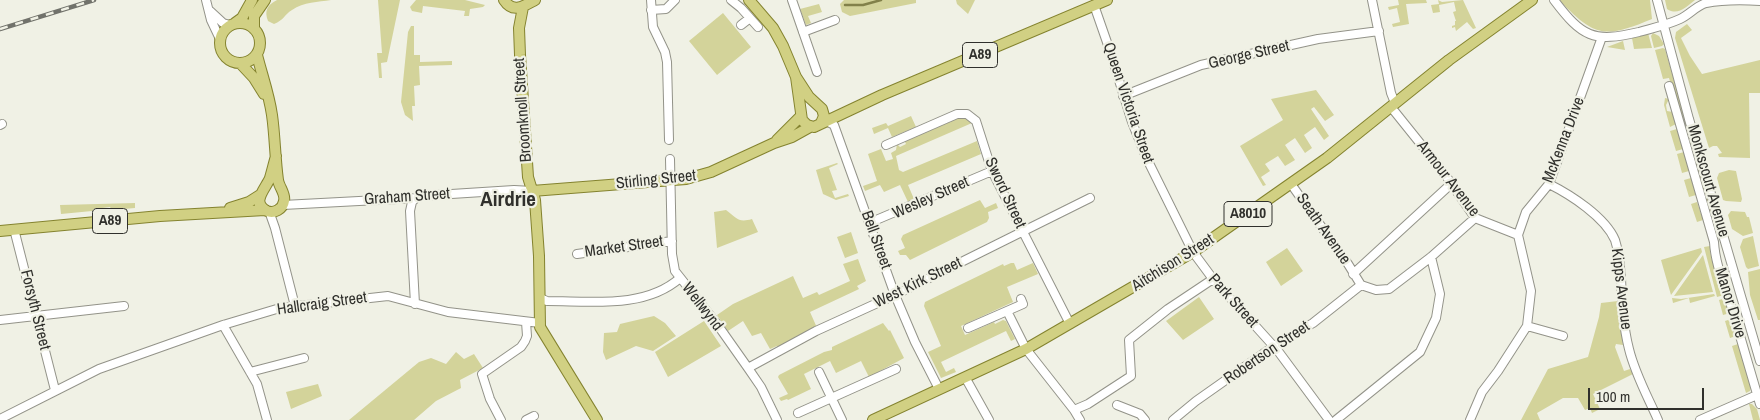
<!DOCTYPE html>
<style>
body{margin:0}
#map{position:relative;width:1760px;height:420px;overflow:hidden;background:#f0f1e5;font-family:"Archivo Narrow",sans-serif}
canvas{display:block}
.scale{position:absolute;left:1588px;top:388px;width:116px;height:22px;box-sizing:border-box;border:2px solid #30302c;border-top:0;padding-left:6px;font-size:15px;line-height:18px;white-space:nowrap;color:#30302c;-webkit-text-stroke:4px #f0f1e5;paint-order:stroke}
</style>
<div id="map">
<canvas width="1760" height="420"></canvas>
<div class="scale">100 m</div>
</div>
<script>
const g = document.querySelector('canvas').getContext('2d');
g.lineJoin = 'round';
function fill(path, color) { g.fillStyle = color; g.fill(path, 'evenodd'); }
function trace(path, color, width, dash) { g.strokeStyle = color; g.lineWidth = width; g.lineCap = dash ? 'butt' : 'round'; g.setLineDash(dash || []); g.stroke(path); }
function write(font, color, halo, rows, align = 'center') {
  g.font = font + ' "Archivo Narrow",sans-serif'; g.lineWidth = 4.5; g.setLineDash([]); g.textBaseline = 'middle'; g.strokeStyle = halo; g.fillStyle = color; for (const [text, x, y, turn = 0] of rows) {
    g.save(); g.translate(x, y); g.rotate((+turn || 0) * Math.PI / 180); g.textAlign = isNaN(turn) ? turn : align; if (halo) g.strokeText(text, 0, 0); g.fillText(text, 0, 0); g.restore();
  }
}
fill(new Path2D(`
 M277,0H331C318,2 304,2 292,10C284,15 284,20 274,24L268,21C264,11 267,5 277,0Z
 M378,0H400L387,62L381,63L382,78H379L377,53H382Z
 M416,0H465L485,5L483,7L470,9L469,16H464L465,11L423,6L422,13L412,11L410,7Z
 M844,0H916V3L850,16L842,12L840,4Z
 M956,0H975L968,14L957,4Z
 M1398,0H1426L1427,3L1406,4L1409,24L1393,27L1392,24L1400,22L1397,8L1389,10L1388,7L1399,5Z
 M1438,0L1442,2L1463,0L1476,28L1473,29L1467,22L1456,31L1455,27L1452,28V26L1455,25V21H1456L1453,12L1456,11L1454,2L1439,5L1440,12L1433,13L1431,5L1439,4Z
 M1559,0H1650L1652,19C1604,39 1595,37 1559,0Z
 M1665,0H1695C1686,7 1678,16 1667,9Z
 M819,4L822,12L808,16L811,23L806,25L800,9Z
 M723,13L751,47L717,75L689,41Z
 M1687,24L1692,30L1681,38L1690,56L1702,74L1760,60V93H1749L1750,158L1719,157L1718,154L1722,153L1717,146H1713L1709,148L1675,38L1676,32Z
 M411,26H414V55H420V62L452,61V65L419,66L420,85L414,86L415,106H412L413,121L405,115L401,102L408,32Z
 M1648,33L1652,48L1634,49L1632,38Z
 M1653,33L1659,36L1664,44L1662,46L1654,48L1651,36Z
 M1623,41L1625,50L1607,47Z
 M1663,48L1665,49L1684,115L1682,116H1680L1669,78L1663,79L1655,50Z
 M1316,90L1334,115L1325,121L1314,107L1311,109L1329,136L1324,140L1315,127L1304,135L1312,148L1305,153L1295,138L1285,145L1295,160L1285,166L1278,156L1265,164L1270,171L1261,177L1266,185L1263,186L1240,146L1283,120L1271,99Z
 M1665,98L1669,99L1666,105L1667,111L1673,112L1676,124L1670,127L1664,105Z
 M911,116L916,127L892,137L888,128L874,134L872,128L886,123L888,126Z
 M958,118L969,119L972,123L896,156L899,170L903,172L977,141L981,154L908,185L914,199L908,202L900,185L884,192L880,185L865,191L863,186L877,181L868,154L881,149L886,161L893,159L891,153L896,150L897,144L900,147L906,144L904,140Z
 M1687,128L1714,219L1711,220L1685,129Z
 M1677,129L1683,149L1676,151L1670,131Z
 M1684,152L1689,171L1682,173L1677,154Z
 M837,163L838,164L829,168L837,190L832,191L835,198L848,194L849,196L836,200L823,194L816,170Z
 M1729,170L1736,171L1742,199L1741,202L1726,201L1723,200L1717,178L1719,173Z
 M1691,178L1696,195L1689,197L1684,180Z
 M980,200L985,208L996,203L998,208L988,212L989,218L987,222L910,260L906,255H900L898,251L905,248L901,239L903,235Z
 M1697,202L1703,220L1697,222L1691,204Z
 M135,203V208L112,210L110,207L95,209L92,211L61,214L60,205Z
 M726,210C737,218 738,223 752,219L758,232L717,248L714,212Z
 M1731,211L1745,212L1747,217H1749L1753,233L1743,236L1732,229L1728,215Z
 M851,232L858,253L845,258L837,237Z
 M1753,236L1759,266L1748,269L1746,267L1740,247L1743,239Z
 M1710,246L1711,257L1724,295L1717,297L1704,247Z
 M1287,248L1303,271L1281,286L1266,262Z
 M1701,248L1702,252L1671,295L1661,260Z
 M1703,255L1713,292L1674,296Z
 M858,259L866,281L857,286L859,289L857,290L810,312L818,330L779,350L777,346L770,349L761,333L752,336L743,321L728,331L717,315L733,304L793,276L803,298L817,292L819,295L850,281L843,264Z
 M1011,263H1014L1017,270L1033,263L1038,274L1007,287L1013,302L961,326L965,335L994,322L995,324L1003,320L1006,321L1015,339L1011,341L1006,331L941,362L946,372L954,368L956,372L941,378L928,352L941,346L924,306L925,302L1003,264L1004,266Z
 M1760,269V320H1758L1750,295L1748,272Z
 M1714,294L1715,296L1690,303L1689,298L1673,303L1672,298L1681,299Z
 M1199,297L1214,319L1183,340L1166,321Z
 M1725,298L1730,313L1723,315L1719,300Z
 M1618,301L1623,345L1616,344L1615,347L1624,371L1630,369L1633,374L1593,394L1600,409L1592,413L1590,408L1585,410L1578,398H1563L1537,413L1540,420H1521L1548,369L1588,357L1599,317L1601,303Z
 M654,316L665,323L676,336L653,351L636,346L606,360L603,352L604,333L617,332L620,324Z
 M1731,319L1736,336L1730,338L1725,321Z
 M704,321L721,346L668,377L655,352Z
 M883,323L889,331L890,330L904,358L869,377L861,361L836,373L830,361L804,374L811,389L788,400L787,399L781,401L779,398L788,394L778,377L779,375L824,352L832,350V347Z
 M1738,344L1751,388L1750,391L1746,393L1732,346Z
 M456,352L464,359L474,354L483,368L460,380L461,388L436,401L414,420H349L419,362L431,358L446,364Z
 M318,384L322,396L291,409L286,392Z
 M1749,404H1752L1757,409L1760,420H1753Z`), '#d3d39a');
trace(new Path2D(`
 M845,5H863L881,0`), '#82814a', 2.5);
const minor = new Path2D(`
 M206,0L211,20L220,39
 M651,0L653,27L665,52L667,62L669,140
 M731,0L741,8L758,27
 M792,0L817,72
 M1372,0L1391,93L1395,103
 M1554,0C1582,37 1593,43 1639,32C1653,28 1667,25 1680,19C1689,15 1696,6 1706,3C1722,0 1743,0 1760,1
 M1657,0L1689,119L1760,361
 M1094,5L1109,48L1132,122L1146,157L1193,252L1213,279L1278,351L1329,420
 M651,10L666,9L675,0
 M210,11L223,23L230,25
 M741,25L750,18
 M803,32L835,20
 M1669,86L1714,242C1715,260 1721,278 1728,295L1760,404
 M1123,96L1201,65L1318,39L1379,31
 M1391,107L1444,173L1475,218L1518,235
 M826,121L834,125L895,295L915,342L939,389
 M0,125L2,124
 M886,145L957,114H967L976,121L992,171L1070,324
 M670,159L672,254L675,271L717,324L748,368L761,387L777,420
 M1291,184L1348,264L1361,285L1376,290L1389,289L1431,257L1475,218
 M1549,184C1571,195 1605,217 1615,240C1619,252 1620,265 1621,278C1622,301 1623,326 1629,349C1635,374 1648,397 1658,420
 M283,205L416,198L420,196L514,190L532,191
 M269,211L275,228L295,306
 M869,223L992,171
 M14,229L55,390
 M577,254L672,241
 M1353,274L1451,184
 M540,298L547,301C591,301 645,309 680,278
 M415,304L410,211L412,202L416,198
 M1007,311L1026,349L1074,410L1080,420
 M0,320L124,306
 M223,325L257,384L267,420
 M1527,326L1563,336
 M968,328L1023,304L1021,299
 M748,368L816,331L895,295L1090,198
 M250,372L304,358
 M819,372L842,420
 M965,377L989,420
 M1117,405L1140,414L1145,420
 M1074,410L1088,404L1131,376L1129,340L1168,309L1213,279
 M798,413L896,369
 M0,419L99,369L223,325L280,308L388,296L448,312L540,323
 M501,420L490,399L482,374L521,347L525,341L527,336L526,322
 M526,420L534,416
 M1173,420L1196,401L1274,346L1313,323L1361,285
 M1336,420L1420,352L1436,318L1440,294L1431,257
 M1470,420L1482,392L1498,371L1527,326L1531,291L1518,235L1526,212L1549,184L1602,37
 M1700,420L1757,395`);
const major = new Path2D(`
 M504,0C513,14 524,6 535,0
 M749,0L773,28L783,46L796,77L809,97L822,109L824,116L821,123
 M523,7L519,28L520,55L528,177L535,200L539,256L540,327L597,420
 M220 43a20 20 0 1 1 40 0a20 20 0 1 1-40 0Z
 M235,23L242,18L252,0
 M254,29V16L265,0
 M257,55C262,75 269,94 272,115C275,136 275,158 278,180C279,187 286,194 284,201C283,209 274,214 267,211C250,203 266,188 270,178C272,171 274,163 276,156
 M240,63L254,78L264,94
 M796,77L802,120L807,125L814,127L882,95L1107,0
 M777,140L801,116
 M532,191L686,179L711,172L774,143L792,137L810,127
 M230,208L249,202L260,195
 M0,231L160,216L265,210
 M873,420L1026,349L1193,252L1327,158L1449,60L1532,0`);
trace(minor, '#939389', 10);
trace(major, '#84832f', 12);
trace(minor, '#fff', 8);
trace(major, '#d1d083', 10);
const rail = new Path2D(`
 M0,29L94,0`);
trace(rail, '#71726b', 4.5);
trace(rail, '#f0f1e5', 2.5, [8]);
for (const [x, y, w] of [
 [980,55,35],
 [1248,214,48],
 [110,221,35]
]) { const box = new Path2D(); box.roundRect(x - w / 2, y - 12.5, w, 25, 4); g.fillStyle = '#f0f1e5'; g.fill(box); trace(box, '#30302c', 1); }
write('bold 15px', '#30302c', null, [
 ["A89",980,55],
 ["A8010",1248,214],
 ["A89",110,221]
]);
write('16px', '#30302c', '#f0f1e5', [
 ["George Street",1249,55,-13],
 ["Queen Victoria Street",1128,103,71],
 ["Broomknoll Street",523,110,-94],
 ["McKenna Drive",1564,140,-69],
 ["Armour Avenue",1448,179,52],
 ["Stirling Street",656,180,-6],
 ["Monkscourt Avenue",1708,181,74],
 ["Sword Street",1005,193,65],
 ["Graham Street",407,197,-4],
 ["Wesley Street",931,198,-24],
 ["Seath Avenue",1323,229,55],
 ["Bell Street",876,240,70],
 ["Market Street",624,247,-8],
 ["Aitchison Street",1173,263,-32],
 ["West Kirk Street",918,283,-26],
 ["Kipps Avenue",1621,289,83],
 ["Park Street",1233,301,48],
 ["Manor Drive",1730,303,73],
 ["Hallcraig Street",322,304,-8],
 ["Wellwynd",702,307,52],
 ["Forsyth Street",35,310,76],
 ["Robertson Street",1267,353,-34]
]);
write('bold 21px', '#30302c', '#f0f1e5', [
 ["Airdrie",508,200]
]);
</script>
